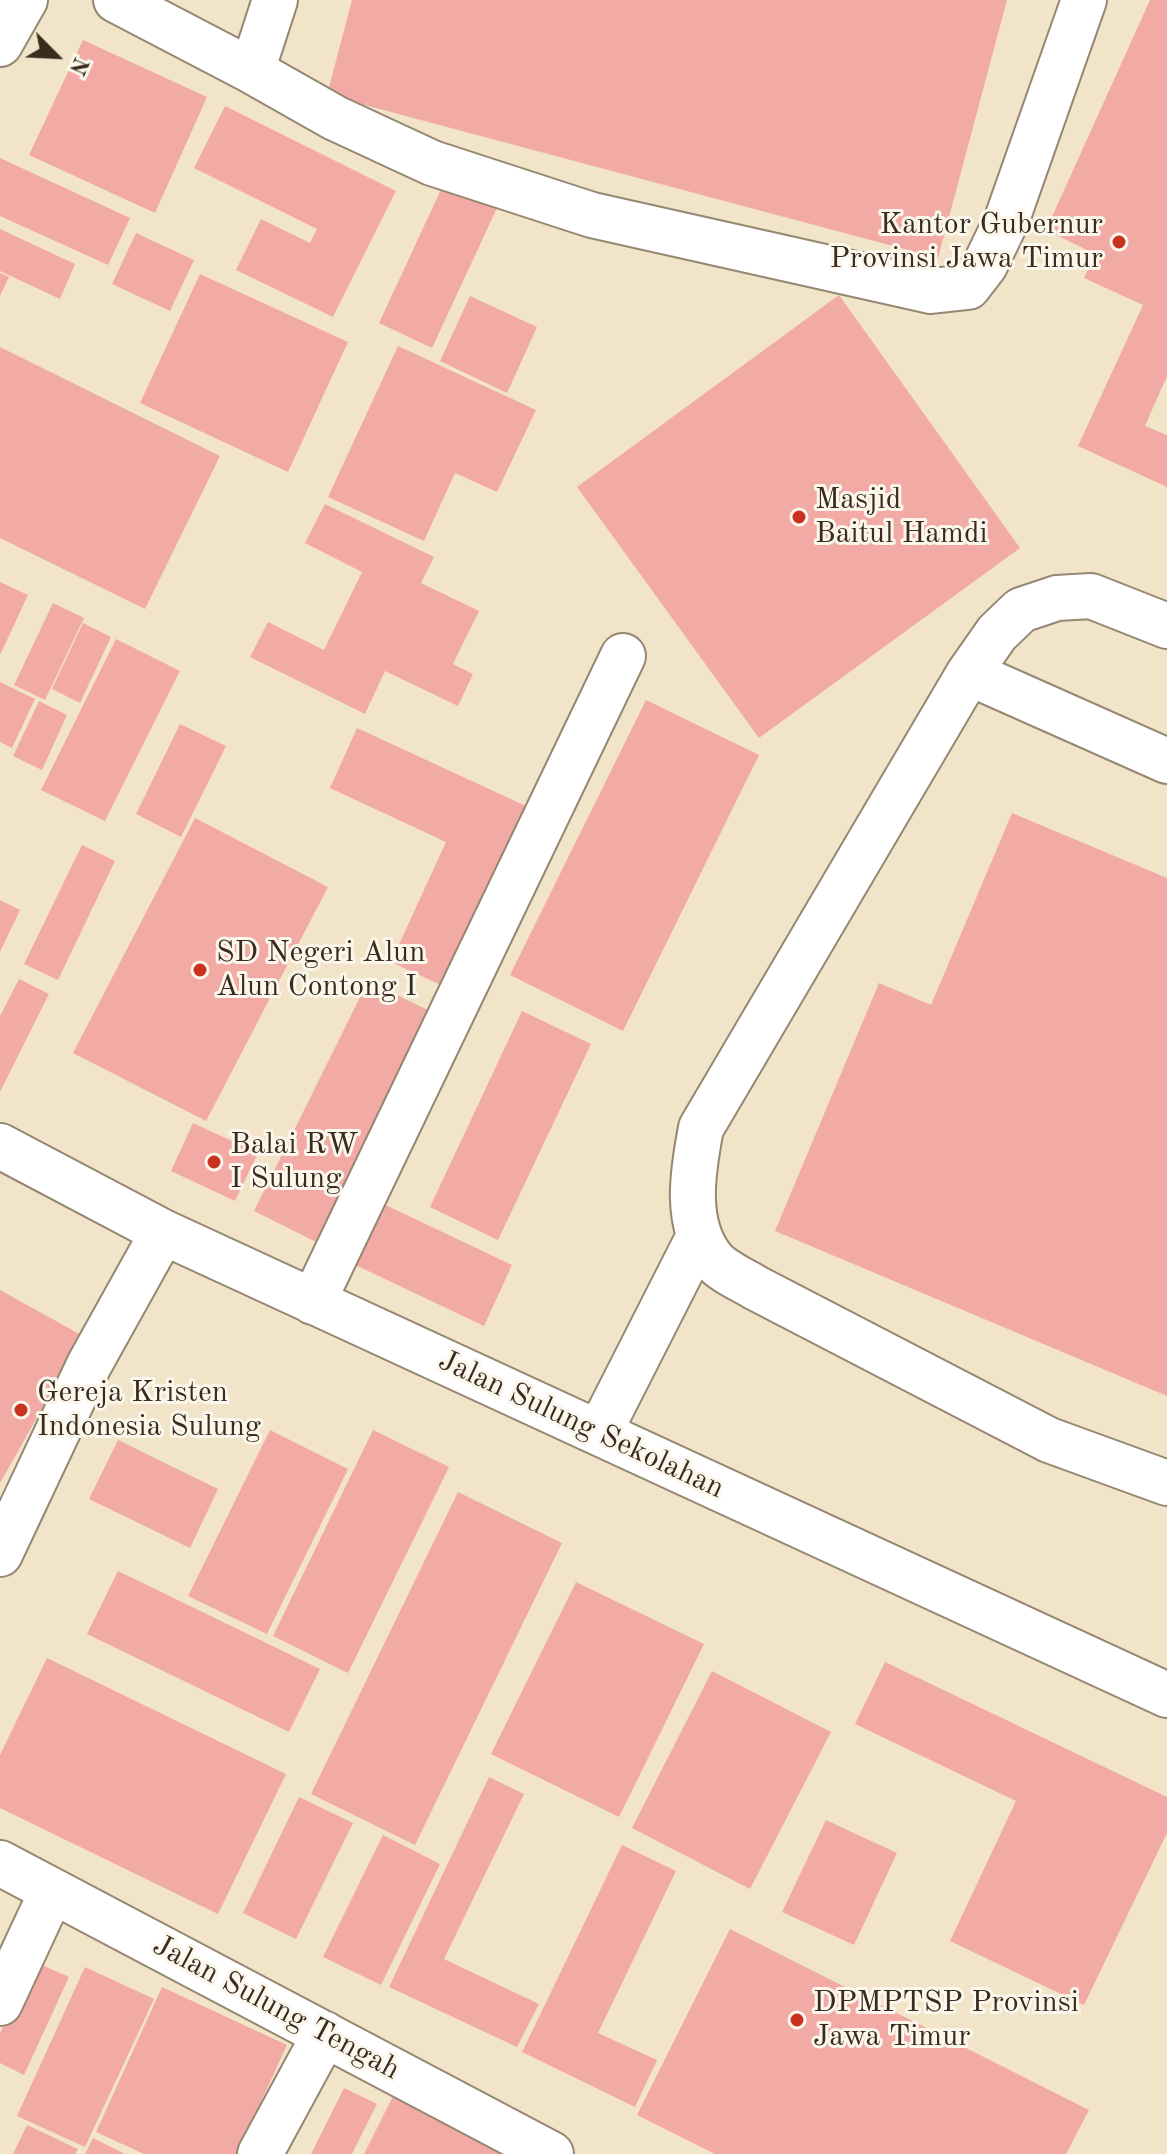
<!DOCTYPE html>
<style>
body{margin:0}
#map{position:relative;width:1167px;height:2154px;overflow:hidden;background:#f2e4c8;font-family:"Old Standard TT",serif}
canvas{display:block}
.north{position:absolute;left:16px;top:16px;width:80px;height:80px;-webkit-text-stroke:6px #fbf7ec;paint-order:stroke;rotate:114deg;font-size:22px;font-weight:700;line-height:32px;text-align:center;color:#3b2a1e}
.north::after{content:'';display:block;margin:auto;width:28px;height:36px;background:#3b2a1e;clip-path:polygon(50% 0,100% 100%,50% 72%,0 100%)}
</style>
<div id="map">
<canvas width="1167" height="2154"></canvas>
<div class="north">N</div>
</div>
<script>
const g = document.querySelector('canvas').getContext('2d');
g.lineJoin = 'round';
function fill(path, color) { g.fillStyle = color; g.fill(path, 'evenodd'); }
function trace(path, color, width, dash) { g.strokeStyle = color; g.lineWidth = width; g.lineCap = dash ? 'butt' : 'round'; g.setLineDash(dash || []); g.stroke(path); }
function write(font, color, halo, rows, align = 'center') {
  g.font = font + ' "Old Standard TT",serif'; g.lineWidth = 6; g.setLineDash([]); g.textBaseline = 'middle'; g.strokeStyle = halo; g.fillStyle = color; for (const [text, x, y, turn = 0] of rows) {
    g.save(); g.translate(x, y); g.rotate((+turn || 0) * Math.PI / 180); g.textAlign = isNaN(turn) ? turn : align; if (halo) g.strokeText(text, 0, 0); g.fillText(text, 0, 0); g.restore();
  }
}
fill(new Path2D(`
 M352,0H1007L938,258L327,95Z
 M1150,0H1167V376L1145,426L1167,435V487L1078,446L1143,305L1084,278L1095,254L1046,230Z
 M83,40L207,97L155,213L29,155Z
 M225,106L396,191L333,317L236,270L261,219L310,243L317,229L194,168Z
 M0,158L130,218L108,265L0,216Z
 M444,183L497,208L432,348L379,323Z
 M0,229L75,264L60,299L0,271Z
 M136,233L194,260L170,311L112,284Z
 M0,273L9,277L0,296Z
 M200,274L348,342L288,472L140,403Z
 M839,295L1020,548L759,738L577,487Z
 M470,296L537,327L507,393L440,361Z
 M398,346L536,410L497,492L455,473L424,541L328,497Z
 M0,347L220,456L145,609L0,538Z
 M325,504L434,557L421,583L479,611L453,664L473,674L458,706L385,671L365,714L250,657L268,622L324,650L362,572L305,543Z
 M0,582L28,595L0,655Z
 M53,603L84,618L45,700L14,685Z
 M83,623L111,637L80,703L52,689Z
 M116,639L180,671L105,821L41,790Z
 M0,682L35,699L12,748L0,742Z
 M646,700L759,755L623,1031L510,975Z
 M39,701L67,715L42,770L13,756Z
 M180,724L226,746L181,837L136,814Z
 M357,728L541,813L458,993L391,962L446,842L330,788Z
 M1012,813L1167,878V1396L775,1231L879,983L931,1005Z
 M195,818L328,887L206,1121L73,1053Z
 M82,845L115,861L58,980L24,964Z
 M0,900L20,910L0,952Z
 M19,979L49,994L0,1092V1016Z
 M368,981L432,1012L318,1243L254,1211Z
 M522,1011L591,1044L498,1240L430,1207Z
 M193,1123L258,1153L235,1201L171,1171Z
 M375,1200L512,1265L484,1326L347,1261Z
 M0,1290L83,1336L0,1483Z
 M270,1430L348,1469L267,1634L188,1596Z
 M373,1430L449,1467L348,1673L273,1636Z
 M118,1440L218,1489L190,1548L89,1499Z
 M458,1492L562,1543L415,1845L311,1794Z
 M118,1571L320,1669L289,1732L87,1634Z
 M576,1582L704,1644L619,1817L491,1754Z
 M47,1658L286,1774L218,1914L0,1808V1755Z
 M885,1662L1167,1797V1833L1084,2005L950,1941L1016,1801L855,1724Z
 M712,1671L831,1732L750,1889L632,1828Z
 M489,1777L524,1794L444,1959L539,2004L517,2047L389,1987Z
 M299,1797L353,1823L296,1939L243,1913Z
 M826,1820L897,1853L854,1945L782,1912Z
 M383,1835L440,1864L381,1985L323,1957Z
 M622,1845L676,1871L598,2033L657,2060L635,2107L522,2052Z
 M730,1929L1089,2110L1066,2154H715L637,2115Z
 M33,1961L69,1977L24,2075L0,2063V2033Z
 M85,1967L154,1999L85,2147L17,2116Z
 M162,1987L287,2045L237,2154H144L96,2132Z
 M344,2088L377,2104L352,2154H311Z
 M394,2094L513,2154H364Z
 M27,2125L78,2149L75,2154H13Z
 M93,2138L125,2154H85Z`), '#f2aba4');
const minor = new Path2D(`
 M116,0L252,71L335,118L432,163L592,215L931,291L968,287L985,265L1007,219L1084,0
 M0,44L25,0
 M252,71L275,0
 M1167,626L1091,596L1057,598L1021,610L997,633L969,673L701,1128C693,1170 683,1225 714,1261C724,1272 743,1280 756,1288L1049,1440L1167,1483
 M969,673L1167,761
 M0,1146L163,1232L1167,1695
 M313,1302L623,656
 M599,1433L699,1236
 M0,1554L89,1365L163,1232
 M0,1863L551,2154
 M0,2003L52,1891
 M260,2154L325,2034`);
trace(minor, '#968773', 48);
trace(minor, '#fff', 44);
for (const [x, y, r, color] of [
 [1119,242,8,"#c8321e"],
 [799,517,8,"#c8321e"],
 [200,970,8,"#c8321e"],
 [214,1162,8,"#c8321e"],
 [21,1410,8,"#c8321e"],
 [797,2020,8,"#c8321e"]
]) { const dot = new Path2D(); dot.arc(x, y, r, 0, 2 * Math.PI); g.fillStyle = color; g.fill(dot); trace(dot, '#fbf7ec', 3); }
write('30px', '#3b2a1e', '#fbf7ec', [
 ["Kantor Gubernur",1103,225,"right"],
 ["Provinsi Jawa Timur",1103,259,"right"],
 ["Masjid",815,500],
 ["Baitul Hamdi",815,534],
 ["SD Negeri Alun",216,953],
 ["Alun Contong I",216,987],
 ["Balai RW",230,1145],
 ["I Sulung",230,1179],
 ["Gereja Kristen",37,1393],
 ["Indonesia Sulung",37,1427],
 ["DPMPTSP Provinsi",813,2003],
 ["Jawa Timur",813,2037]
], 'left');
write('30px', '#3b2a1e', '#fbf7ec', [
 ["Jalan Sulung Sekolahan",581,1425,25],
 ["Jalan Sulung Tengah",276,2008,28]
]);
</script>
